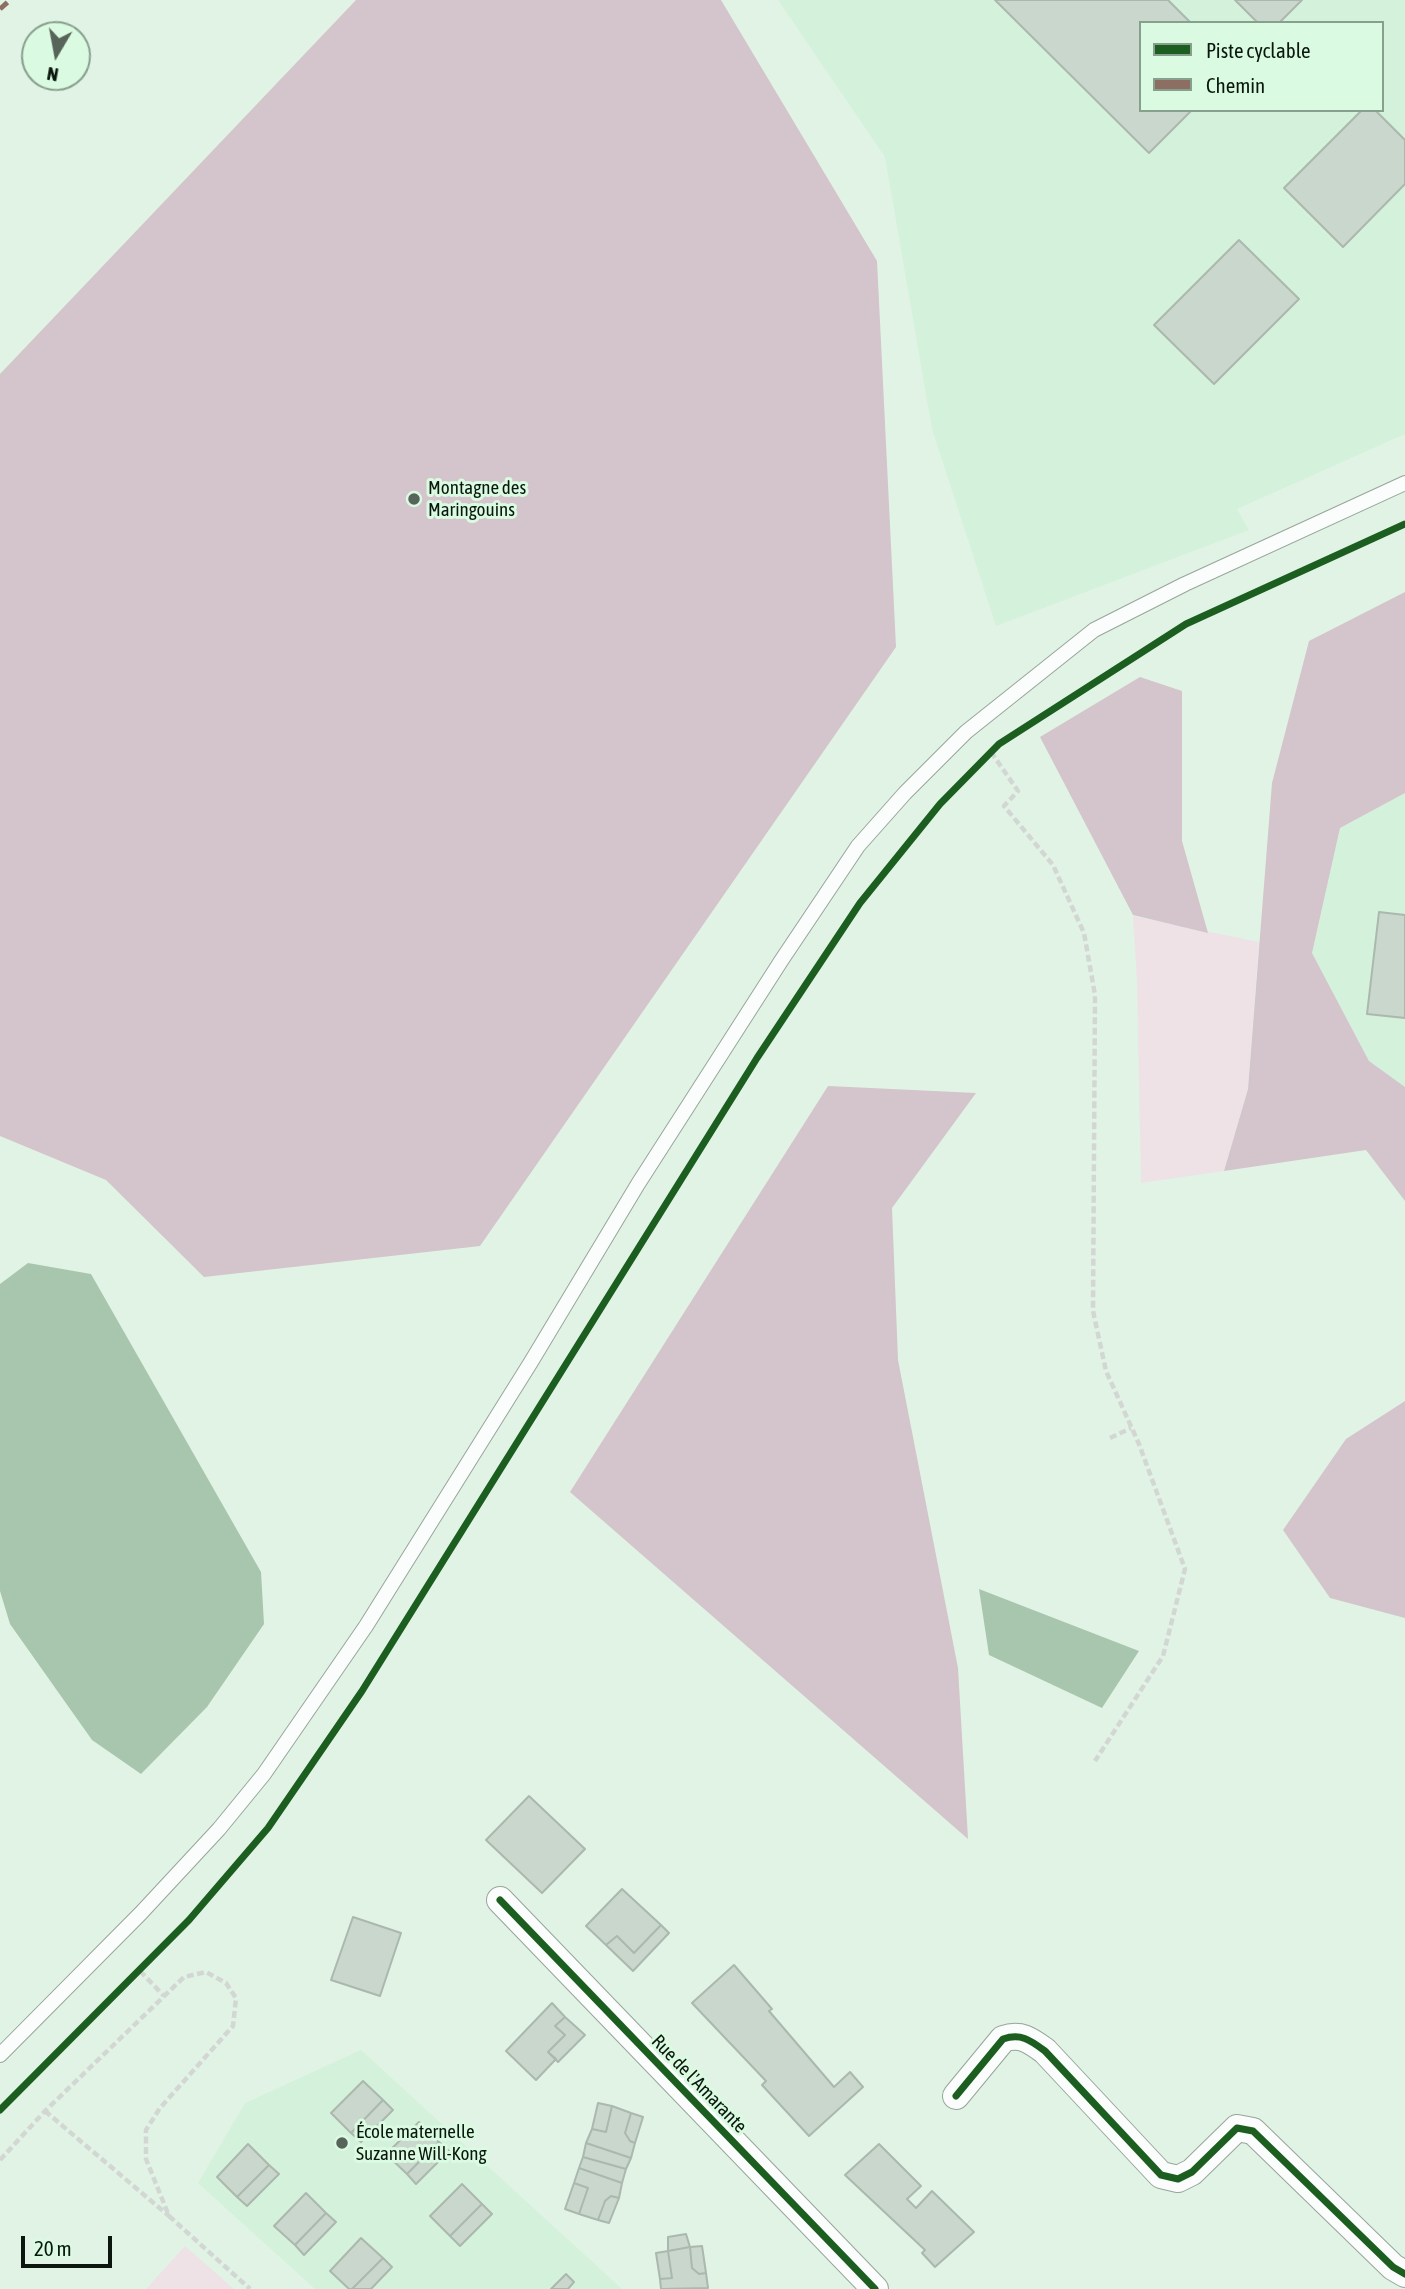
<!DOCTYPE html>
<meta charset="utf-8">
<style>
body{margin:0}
#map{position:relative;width:1405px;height:2289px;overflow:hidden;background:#e1f3e5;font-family:"Asap Condensed",sans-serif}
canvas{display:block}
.legend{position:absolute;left:1139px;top:21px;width:245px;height:91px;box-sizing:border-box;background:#dafae1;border:2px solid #879f8d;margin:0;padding:9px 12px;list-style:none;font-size:21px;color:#0b170e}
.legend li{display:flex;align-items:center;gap:14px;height:35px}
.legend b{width:35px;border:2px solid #879f8d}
.north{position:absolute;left:21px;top:21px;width:70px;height:70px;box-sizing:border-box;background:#dafae1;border:2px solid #879f8d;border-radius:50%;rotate:190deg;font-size:19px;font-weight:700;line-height:28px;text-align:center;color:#0b170e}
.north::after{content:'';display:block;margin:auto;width:24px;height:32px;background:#566459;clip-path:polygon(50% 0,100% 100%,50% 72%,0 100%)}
.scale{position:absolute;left:21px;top:2236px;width:91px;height:32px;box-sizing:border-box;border:4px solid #0b170e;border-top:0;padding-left:9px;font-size:21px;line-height:24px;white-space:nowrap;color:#0b170e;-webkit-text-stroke:5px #dafae1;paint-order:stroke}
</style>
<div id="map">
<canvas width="1405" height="2289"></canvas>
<ul class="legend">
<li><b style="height:9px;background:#1b5e20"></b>Piste cyclable</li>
<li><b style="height:9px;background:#8d6e63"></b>Chemin</li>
</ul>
<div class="north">N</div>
<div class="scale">20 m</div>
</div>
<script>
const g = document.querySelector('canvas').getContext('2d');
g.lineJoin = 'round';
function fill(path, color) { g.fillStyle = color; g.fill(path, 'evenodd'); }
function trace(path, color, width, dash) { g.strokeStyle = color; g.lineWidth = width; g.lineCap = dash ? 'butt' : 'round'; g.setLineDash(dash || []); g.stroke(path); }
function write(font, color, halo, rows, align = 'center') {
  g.font = font + ' "Asap Condensed",sans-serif'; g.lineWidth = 6; g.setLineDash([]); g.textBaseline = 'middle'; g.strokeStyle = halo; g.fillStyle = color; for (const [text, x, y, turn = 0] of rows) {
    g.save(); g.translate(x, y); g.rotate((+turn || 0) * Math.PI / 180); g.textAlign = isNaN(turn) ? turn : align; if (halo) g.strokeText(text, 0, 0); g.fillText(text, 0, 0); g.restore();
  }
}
fill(new Path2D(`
 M778,0H1405V434L1237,509L1249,530L996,626L932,429L885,157ZM1141,23H1382V110H1141Z
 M1405,793V1087L1369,1061L1312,953L1340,828Z
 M361,2050L622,2289H315L198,2183L245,2103Z`), '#d4f1db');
fill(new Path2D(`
 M1133,916L1259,942L1248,1089L1224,1171L1141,1183L1137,982Z
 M185,2246L234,2289H146Z`), '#eee2e7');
fill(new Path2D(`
 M356,0H721L877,261L896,647L480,1246L204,1277L106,1180L0,1136V374Z
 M1405,592V793L1340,828L1312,953L1369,1061L1405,1087V1201L1366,1150L1224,1171L1248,1089L1272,783L1309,641Z
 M1140,677L1182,691V841L1208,933L1133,915L1040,737Z
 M828,1086L976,1093L892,1208L898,1360L958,1668L968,1839L570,1492Z
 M1405,1401V1618L1330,1598L1283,1530L1346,1439Z`), '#d3c5cb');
fill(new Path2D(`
 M28,1263L91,1274L261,1572L264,1624L207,1707L141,1774L92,1740L10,1624L0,1591V1284Z
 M979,1589L1139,1651L1102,1708L989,1655Z`), '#a8c6ae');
const building = new Path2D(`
 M995,0H1168L1191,23H1141V110H1192L1149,153Z
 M1235,0H1302L1279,23H1258Z
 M1362,110H1375L1405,140V184L1343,247L1284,188Z
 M1239,240L1299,299L1214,384L1154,325Z
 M1379,912L1405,915V1018L1367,1014Z
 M529,1796L585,1849L542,1893L486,1840Z
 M622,1889L661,1925L634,1953L617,1936L606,1945L586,1926Z
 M353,1917L401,1933L380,1996L331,1980Z
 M661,1925L669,1933L633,1971L606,1945L617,1936L634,1953Z
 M734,1965L772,2009L769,2011L834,2087L850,2072L863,2087L809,2136L762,2085L766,2081L692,2003Z
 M552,2003L565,2017L555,2026L565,2035L548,2052L556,2059L536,2080L506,2051Z
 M565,2017L585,2035L558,2062L548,2052L565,2035L555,2026Z
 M363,2081L383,2100L351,2133L331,2113Z
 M383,2100L393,2110L361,2142L351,2133Z
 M598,2103L612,2106L606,2132L592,2129Z
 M612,2106L631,2113L625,2133L630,2141L635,2143L631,2158L586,2143L592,2129L606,2132Z
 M631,2113L643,2117L635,2143L630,2141L625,2133Z
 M419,2122L439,2142L407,2174L386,2154Z
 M439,2142L449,2151L416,2184L407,2174Z
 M586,2143L631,2158L626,2169L583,2157Z
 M248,2144L269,2165L237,2197L217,2177Z
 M879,2144L921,2186L907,2199L916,2208L932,2191L974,2232L935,2267L922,2253L925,2250L845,2175Z
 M583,2157L626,2169L622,2183L579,2168Z
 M269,2165L279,2174L247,2206L237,2197Z
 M579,2168L622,2183L619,2198L611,2196L605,2201L598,2220L579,2214L588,2188L574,2183Z
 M574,2183L588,2188L579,2214L565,2209Z
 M462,2184L482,2204L450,2236L430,2216Z
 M306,2193L326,2213L295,2245L274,2226Z
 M611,2196L619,2198L609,2223L598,2220L605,2201Z
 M482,2204L492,2214L460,2246L450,2236Z
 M326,2213L336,2222L304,2255L295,2245Z
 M686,2234L690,2247L668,2251V2237Z
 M361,2238L383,2258L352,2289H349L330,2271Z
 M702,2246L706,2273L699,2274L692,2268L690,2247Z
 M690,2247L692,2268L699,2274L706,2273L708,2288L661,2289L660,2279L672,2278L668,2251Z
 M668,2251L672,2278L660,2279L656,2253Z
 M383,2258L392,2267L371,2289H352Z
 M566,2274L574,2282L568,2289H551Z`);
fill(building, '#c9d7cc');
trace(building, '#aab8ad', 2);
const service = new Path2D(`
 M0,2055L141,1913L219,1829L264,1774L366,1626L531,1362L638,1184L781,961L858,846L905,793L966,732L1094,630L1185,584L1405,483`);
const minor = new Path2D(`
 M500,1900L875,2289
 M956,2096L1003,2039C1021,2033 1030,2040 1045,2051L1161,2175L1178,2179L1192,2172L1237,2128L1253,2131L1393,2267L1405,2274`);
trace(service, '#97a59b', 16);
trace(minor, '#97a59b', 28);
trace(new Path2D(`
 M991,752L1018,791L1004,806L1053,865L1084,933L1095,995L1093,1311L1106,1371L1139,1444L1185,1569L1163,1656L1095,1761
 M1110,1438L1131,1428
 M140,1971L164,1996
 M45,2111L169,2216
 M0,2160L45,2111L184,1977L206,1972L226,1983L236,1998L233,2026L160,2108L146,2130V2159L169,2216L250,2289`), '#d2d7d3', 4.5, [7, 3.5]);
trace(service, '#fafdfb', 14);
trace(minor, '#fafdfb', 26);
trace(new Path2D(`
 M0,9L10,0`), '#8d6e63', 5, [10, 5]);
trace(new Path2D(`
 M500,1900L875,2289
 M956,2096L1003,2039C1021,2033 1030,2040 1045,2051L1161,2175L1178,2179L1192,2172L1237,2128L1253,2131L1393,2267L1405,2274
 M0,2110L189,1920L268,1828L362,1691L757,1058L860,903L940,804L999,744L1186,624L1405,524`), '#1b5e20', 7);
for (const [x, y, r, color] of [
 [414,499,7,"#566459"],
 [342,2143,7,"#566459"]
]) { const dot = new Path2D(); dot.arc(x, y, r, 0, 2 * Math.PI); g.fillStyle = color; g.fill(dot); trace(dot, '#dafae1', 2.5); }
write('19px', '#0b170e', '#dafae1', [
 ["Montagne des",428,488],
 ["Maringouins",428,510],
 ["École maternelle",356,2132],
 ["Suzanne Will-Kong",356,2154]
], 'left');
write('19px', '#0b170e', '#dafae1', [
 ["Rue de l'Amarante",699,2084,46]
]);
</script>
